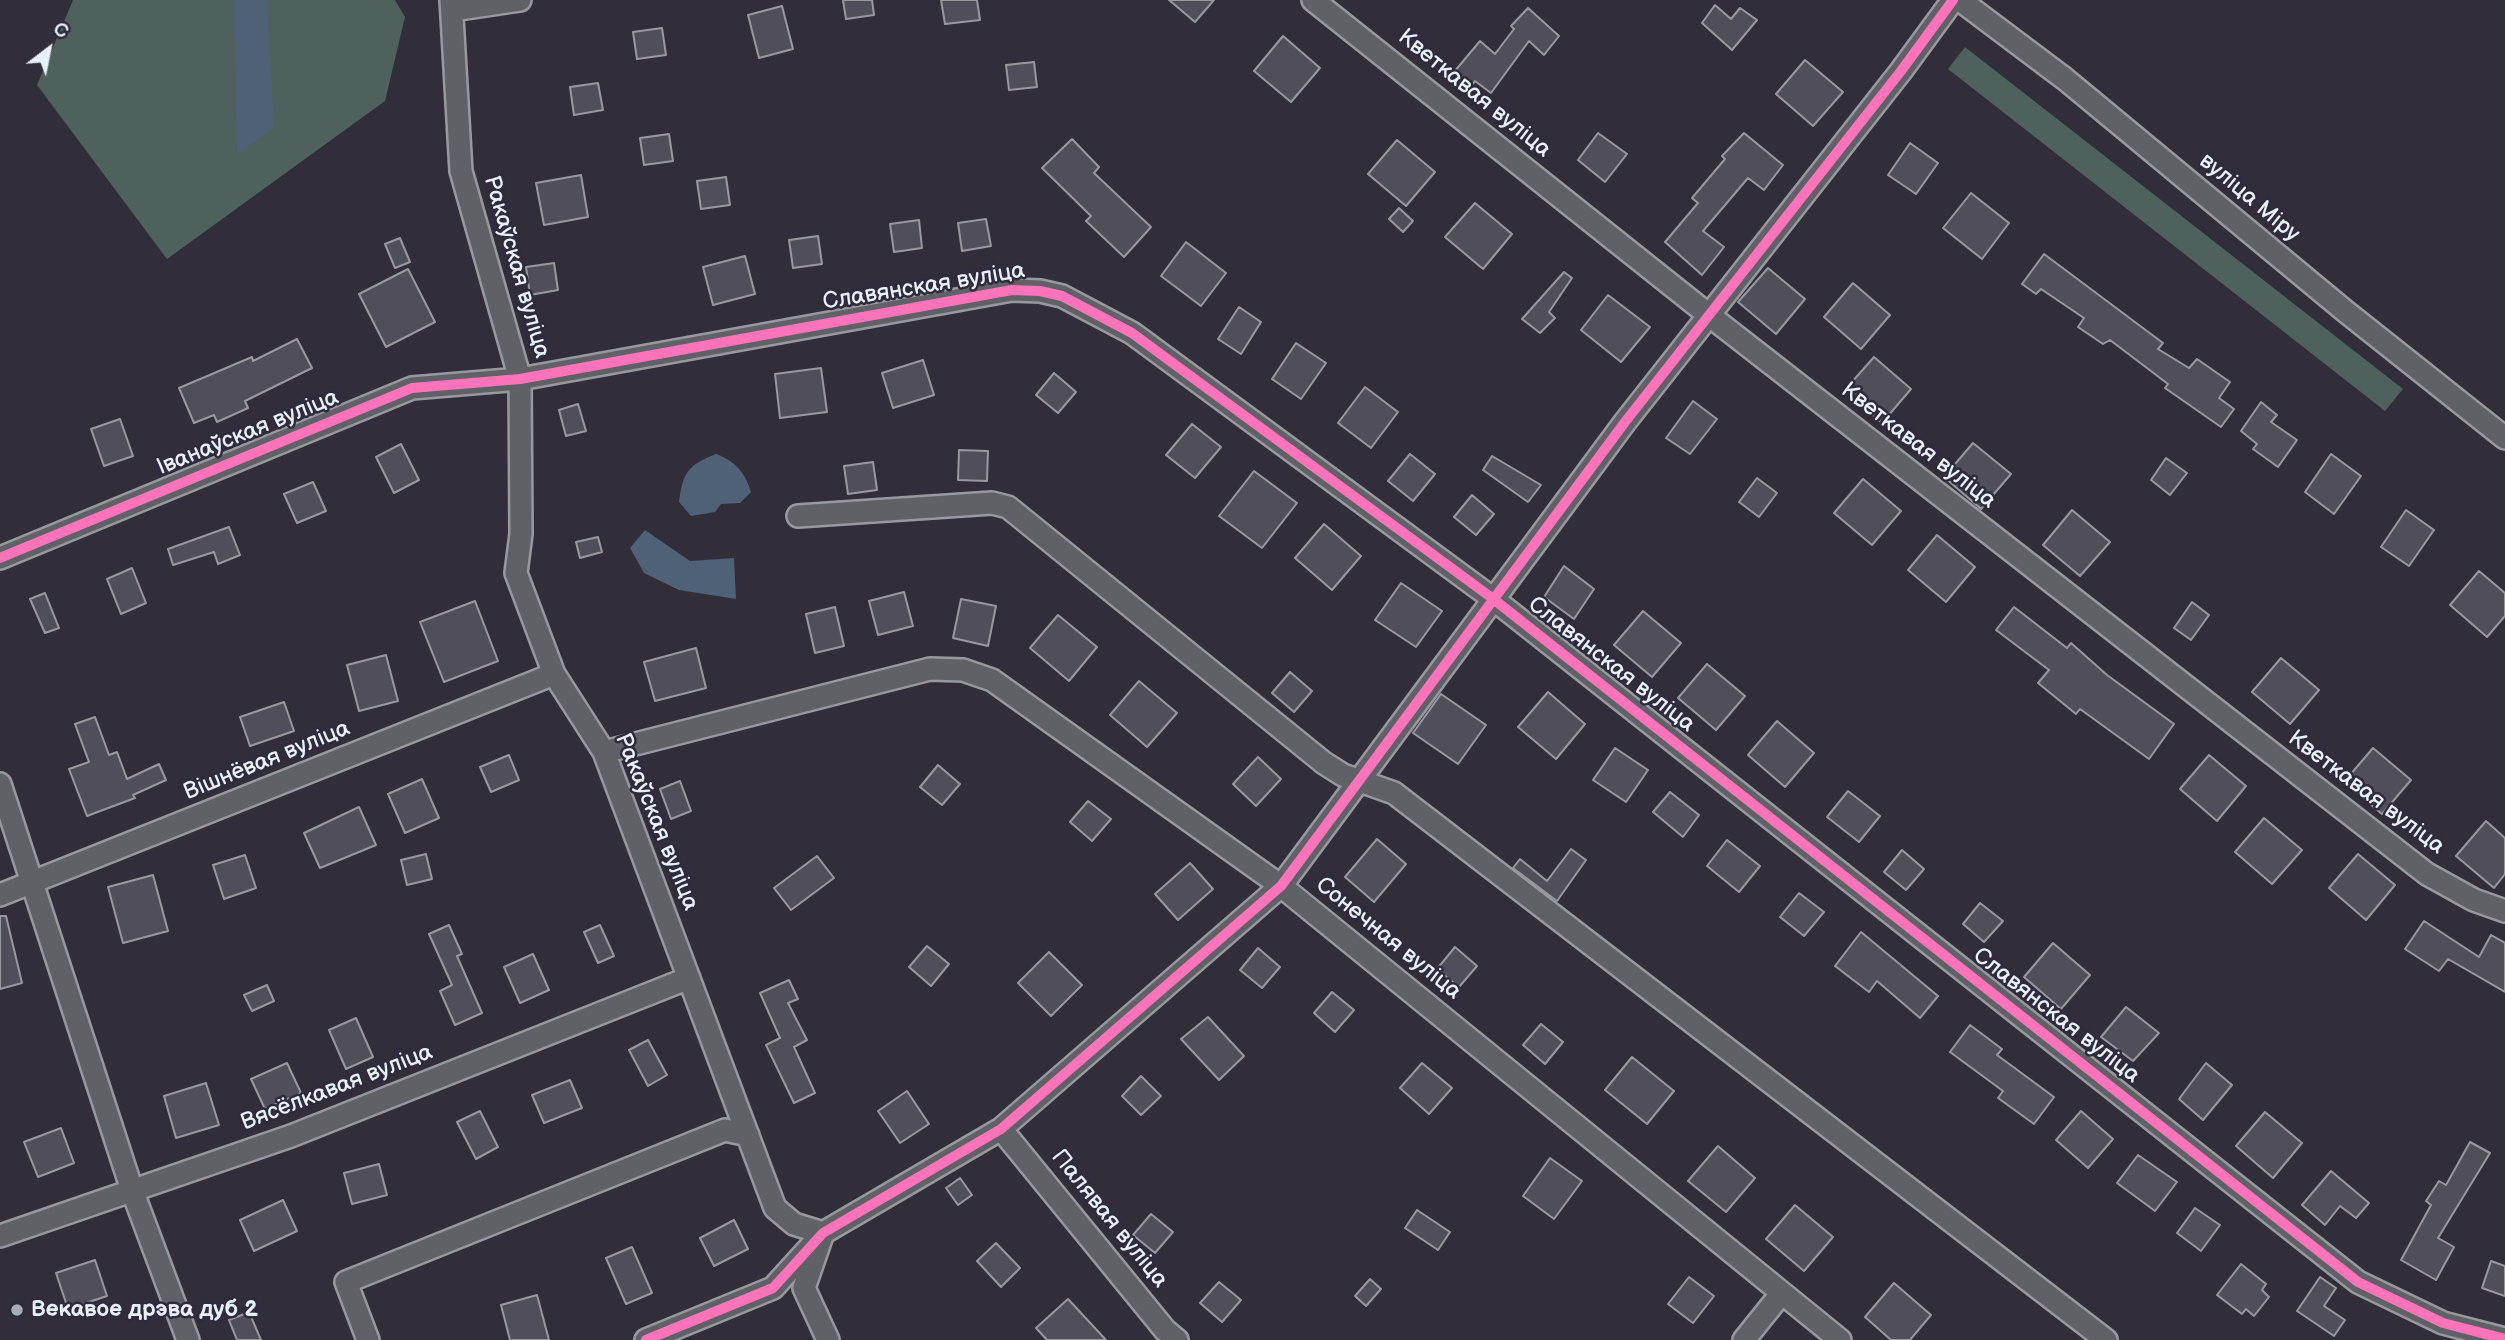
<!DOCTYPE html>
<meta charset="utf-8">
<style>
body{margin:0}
#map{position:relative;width:2505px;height:1340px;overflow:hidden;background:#312e39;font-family:"Balsamiq Sans",sans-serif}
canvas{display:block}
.north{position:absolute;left:14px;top:14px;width:70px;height:70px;-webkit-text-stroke:5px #2f2a3d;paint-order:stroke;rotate:32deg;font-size:19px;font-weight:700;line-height:28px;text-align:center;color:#e8f1f8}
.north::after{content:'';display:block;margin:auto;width:24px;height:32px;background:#e8f1f8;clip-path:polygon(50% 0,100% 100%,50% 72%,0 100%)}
</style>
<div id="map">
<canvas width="2505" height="1340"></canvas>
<div class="north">С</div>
</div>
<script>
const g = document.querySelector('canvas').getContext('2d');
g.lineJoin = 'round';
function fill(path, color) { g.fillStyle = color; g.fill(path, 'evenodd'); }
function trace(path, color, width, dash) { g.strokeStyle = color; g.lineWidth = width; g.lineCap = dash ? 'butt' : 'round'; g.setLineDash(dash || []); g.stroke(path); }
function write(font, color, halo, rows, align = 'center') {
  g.font = font + ' "Balsamiq Sans",sans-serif'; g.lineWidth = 5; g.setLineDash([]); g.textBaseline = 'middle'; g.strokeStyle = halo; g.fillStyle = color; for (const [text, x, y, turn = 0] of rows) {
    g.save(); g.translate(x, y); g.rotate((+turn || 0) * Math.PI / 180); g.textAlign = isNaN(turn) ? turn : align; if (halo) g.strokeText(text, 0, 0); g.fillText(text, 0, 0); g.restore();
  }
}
fill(new Path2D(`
 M73,0H395L405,17L385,101L167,259L37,85Z
 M1965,47L2403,389L2385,411L1948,69Z`), '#4e615d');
fill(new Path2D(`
 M234,0H267L274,128L237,154Z
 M716,454C735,461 745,472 751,492L740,503L721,504L715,512L691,516L679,502C683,472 688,465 716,454Z
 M645,530L690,561L734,558L736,599L679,590L644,573L630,548Z`), '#4f6177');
const building = new Path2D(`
 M843,0H872L874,15L846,19Z
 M941,0H977L980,20L945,24Z
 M1169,0H1214L1195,22Z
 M1715,5L1731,19L1740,8L1757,20L1732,50L1702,23Z
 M782,6L793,49L759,58L748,15Z
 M1528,8L1559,36L1544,55L1529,41L1491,93L1475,81L1467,92L1449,78L1480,41L1495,54L1514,29L1511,26Z
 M662,28L666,55L637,59L633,32Z
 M1283,36L1320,68L1291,102L1254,71Z
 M1805,60L1843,92L1813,126L1776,94Z
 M1034,62L1037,87L1009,90L1006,65Z
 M598,83L603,110L574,115L570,87Z
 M1598,133L1627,154L1605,182L1578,160Z
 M1744,133L1783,165L1764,190L1748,178L1703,231L1724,247L1702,275L1665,242L1698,203L1692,198L1725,159L1722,156Z
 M669,134L673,161L644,165L640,138Z
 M1072,139L1099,167L1094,173L1151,227L1124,257L1086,221L1091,216L1042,168Z
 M1397,140L1435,172L1406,206L1368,174Z
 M1910,143L1938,163L1916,194L1888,175Z
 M581,175L588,217L544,225L536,183Z
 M726,177L730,205L701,209L697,181Z
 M1971,193L2009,223L1982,259L1943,228Z
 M1475,203L1512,234L1483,269L1445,237Z
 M1399,208L1413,221L1403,232L1389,219Z
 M986,219L991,246L962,251L958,223Z
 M919,220L922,248L894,252L890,224Z
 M818,236L822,264L793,268L789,240Z
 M400,238L410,262L395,268L385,244Z
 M1186,242L1226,273L1201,306L1161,276Z
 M2044,254L2163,343L2158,349L2189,368L2197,359L2230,382L2219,398L2234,409L2221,427L2165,388L2168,384L2110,340L2103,344L2078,327L2084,318L2041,289L2036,294L2022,284Z
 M745,256L755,294L713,305L703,267Z
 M554,263L558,290L530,295L526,267Z
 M1768,268L1805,299L1776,334L1738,302Z
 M408,269L435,322L386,347L359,294Z
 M1564,272L1572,278L1549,312L1555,318L1540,333L1522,319Z
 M1853,283L1890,315L1861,349L1824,317Z
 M1608,295L1650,327L1621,362L1581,330Z
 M1239,307L1261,322L1241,354L1218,339Z
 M297,339L312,368L245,401L248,408L217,422L214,415L194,423L179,388L252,357L253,361Z
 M1296,343L1326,363L1301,399L1272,379Z
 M1874,357L1911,389L1882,423L1844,391Z
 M923,360L934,395L893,408L882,373Z
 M821,368L827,412L780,418L775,374Z
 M1054,373L1076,392L1058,413L1036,395Z
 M1365,387L1398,412L1371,448L1338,423Z
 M1693,401L1717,419L1690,454L1666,438Z
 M2261,402L2277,415L2271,422L2297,440L2278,467L2253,449L2257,444L2241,431Z
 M578,404L586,431L566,436L559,410Z
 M120,419L133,456L104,466L91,429Z
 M1192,424L1221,447L1195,478L1166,455Z
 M1973,443L2011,474L1981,509L1944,477Z
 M401,444L419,480L394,493L376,457Z
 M959,450L988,451L987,481L958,480Z
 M1410,454L1435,474L1413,501L1388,481Z
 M2331,454L2361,476L2334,514L2305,492Z
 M1492,456L1541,485L1528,502L1483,470Z
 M2166,458L2187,473L2170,495L2151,480Z
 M873,462L877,490L848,494L844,466Z
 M1254,471L1297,503L1262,548L1219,516Z
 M1757,478L1777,493L1759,517L1739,502Z
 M1863,479L1901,511L1872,545L1834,513Z
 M313,482L326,511L297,523L284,494Z
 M1472,495L1494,514L1476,535L1454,517Z
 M2072,510L2110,542L2080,576L2043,545Z
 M2406,510L2434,530L2409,566L2381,547Z
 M1324,524L1361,556L1332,590L1295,558Z
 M229,527L240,555L218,564L214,552L173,565L168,549Z
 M1937,535L1975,567L1946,602L1908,570Z
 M598,537L602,552L580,558L576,542Z
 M1564,566L1594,589L1574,619L1544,597Z
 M132,568L146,603L121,614L107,579Z
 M2479,571L2505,593V616L2487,637L2450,605Z
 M1401,583L1442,611L1416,647L1375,620Z
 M904,592L913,626L878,635L869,601Z
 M45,593L59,628L45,633L30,599Z
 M961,599L996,606L988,646L953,638Z
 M475,601L498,661L444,682L420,622Z
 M2192,602L2209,615L2191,640L2174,628Z
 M835,607L844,646L815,653L806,614Z
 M2014,607L2067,648L2071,643L2107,675L2174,724L2149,759L2080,709L2076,714L2038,683L2049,670L1996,630Z
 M1643,611L1681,643L1652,677L1614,645Z
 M1058,615L1097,647L1069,681L1030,648Z
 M696,648L706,688L655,701L644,662Z
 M386,655L398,701L359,711L347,665Z
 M2281,658L2319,690L2290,724L2252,692Z
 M1707,664L1745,696L1716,730L1678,698Z
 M1290,672L1312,691L1294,712L1272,693Z
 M1139,681L1177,713L1147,747L1110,715Z
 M1548,692L1585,724L1556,759L1518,727Z
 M1441,694L1486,725L1458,764L1413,733Z
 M284,702L294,731L250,746L240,717Z
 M95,717L109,755L117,752L127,779L159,764L166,780L133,795L135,798L87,816L69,769L89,762L75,724Z
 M1777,721L1814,753L1785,787L1748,755Z
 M1615,748L1648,770L1626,802L1593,780Z
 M2373,748L2411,780L2382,814L2344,782Z
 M509,755L519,780L491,792L480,767Z
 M2209,755L2246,786L2217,821L2180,789Z
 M1258,757L1281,779L1256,806L1233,784Z
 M938,765L960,784L942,805L920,787Z
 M422,779L439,818L405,833L388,794Z
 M680,781L691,811L671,819L660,789Z
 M1848,791L1880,816L1859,842L1827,817Z
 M1670,792L1699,815L1683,837L1653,812Z
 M1088,801L1111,819L1092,841L1070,822Z
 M359,807L376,845L320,868L304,833Z
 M2264,818L2302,850L2272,884L2235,852Z
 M2486,821L2505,838V874L2494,888L2456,856Z
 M1377,839L1406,864L1374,902L1345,877Z
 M1727,840L1760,866L1739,892L1707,866Z
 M1571,849L1586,860L1557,901L1513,868L1520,859L1547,881Z
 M1902,850L1924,869L1906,890L1884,872Z
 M426,854L432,879L407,885L401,860Z
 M2358,854L2395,885L2366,920L2329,888Z
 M245,855L256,888L224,899L213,865Z
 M817,856L834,878L791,910L774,888Z
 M1190,863L1213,889L1178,920L1155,894Z
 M153,875L168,931L123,943L108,887Z
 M1799,893L1824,912L1804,936L1780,917Z
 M1980,903L2003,921L1984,942L1963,924Z
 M0,916H6L22,983L0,989Z
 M2424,921L2479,957L2491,935L2505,943V992L2448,959L2439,971L2405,949Z
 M449,925L462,954L457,956L482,1013L455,1025L440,991L452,985L429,934Z
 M600,925L614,956L598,963L584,932Z
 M1861,932L1938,996L1920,1018L1877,981L1869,992L1835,966Z
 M2053,943L2090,975L2061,1009L2024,977Z
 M927,946L949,964L931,986L909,967Z
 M1455,947L1477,966L1459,987L1437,969Z
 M1258,948L1280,967L1262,988L1240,970Z
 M1049,952L1082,985L1051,1016L1018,983Z
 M533,954L549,990L520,1003L504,967Z
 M789,980L798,999L788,1003L807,1040L794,1047L815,1093L794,1103L766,1045L780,1038L760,993Z
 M267,985L274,1001L252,1011L244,995Z
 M1332,992L1354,1010L1335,1032L1314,1013Z
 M2126,1007L2159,1033L2133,1061L2101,1037Z
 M1208,1017L1244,1056L1219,1080L1181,1039Z
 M356,1018L373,1057L346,1069L329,1030Z
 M1541,1024L1563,1042L1545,1064L1523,1045Z
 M1970,1025L2002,1049L1997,1055L2054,1097L2034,1124L1998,1098L2003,1091L1950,1052Z
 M648,1040L667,1075L648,1086L629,1050Z
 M1632,1057L1674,1091L1647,1124L1605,1090Z
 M287,1063L301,1093L265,1109L251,1079Z
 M1422,1063L1452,1088L1429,1114L1400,1088Z
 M2206,1063L2232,1085L2203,1120L2179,1099Z
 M1141,1076L1161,1096L1141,1115L1122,1096Z
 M570,1080L582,1108L544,1123L532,1095Z
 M206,1083L219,1125L176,1138L164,1096Z
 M907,1091L929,1124L900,1143L878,1111Z
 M480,1111L498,1147L476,1159L457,1122Z
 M2081,1111L2113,1139L2088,1168L2056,1140Z
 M2265,1112L2302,1143L2273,1178L2236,1146Z
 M61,1128L74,1163L38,1177L24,1142Z
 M2470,1142L2490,1153L2438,1238L2454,1247L2436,1280L2401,1260L2431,1205L2426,1201L2439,1181L2446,1185Z
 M1718,1146L1755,1178L1726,1212L1688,1181Z
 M2138,1155L2177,1182L2155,1211L2117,1183Z
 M1550,1158L1582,1181L1554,1219L1523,1196Z
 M379,1164L387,1195L352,1204L344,1173Z
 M2331,1171L2369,1203L2356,1218L2340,1206L2325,1225L2302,1205Z
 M960,1178L972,1195L958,1205L946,1188Z
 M283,1200L297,1231L254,1251L240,1220Z
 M1795,1205L1833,1237L1804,1271L1766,1239Z
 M2195,1208L2220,1225L2201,1251L2177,1233Z
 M1417,1210L1450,1232L1438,1250L1405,1228Z
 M1151,1214L1173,1232L1155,1253L1133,1235Z
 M734,1220L748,1249L714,1266L700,1238Z
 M996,1243L1020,1268L1001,1287L977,1261Z
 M632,1247L652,1293L626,1304L606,1258Z
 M95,1260L107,1296L68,1309L56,1273Z
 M2491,1261L2505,1266V1296L2482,1288Z
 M2241,1264L2266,1284L2262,1290L2269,1297L2254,1316L2246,1309L2242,1314L2217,1295Z
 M1689,1277L1714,1296L1693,1323L1668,1304Z
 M2320,1277L2336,1288L2324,1306L2345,1320L2334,1336L2297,1311Z
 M1370,1279L1381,1289L1366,1306L1355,1296Z
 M1219,1282L1241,1300L1222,1322L1200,1303Z
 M1894,1283L1931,1315L1910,1340H1891L1865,1317Z
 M537,1295L549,1340H510L501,1305Z
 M1068,1299L1106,1340H1047L1036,1328Z
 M249,1312L261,1340H237L229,1320Z`);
fill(building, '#504e58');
trace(building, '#98999f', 2);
const minor = new Path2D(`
 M451,0L461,171L520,379L521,534L516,573L554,674L604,752L775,1208L794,1224L823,1233L804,1288L828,1340
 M1313,0L1710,316L2427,874L2474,900L2505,911
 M1960,0L2065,79L2345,311L2505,438
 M453,10L520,0
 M798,516L992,503L1008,507L1324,763L1343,775L1394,793L2106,1340
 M0,558L412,388L520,379L1012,290L1040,291L1062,296L1132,333L1492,598L2358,1282L2443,1323L2505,1339
 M604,752L930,669L963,670L992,680L1281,886L1840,1340
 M0,784L132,1190L188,1340
 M0,895L554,674
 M1001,1129L1165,1330L1177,1340
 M0,1236L291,1136L689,978
 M368,1340L346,1282L725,1130L748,1135
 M646,1340L773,1288L823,1233L1001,1129L1281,886L1625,422L1901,71L1953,0
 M1744,1340L1781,1294`);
trace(minor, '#98999f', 26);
trace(minor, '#606067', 21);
trace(new Path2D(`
 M0,558L412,388L520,379L1012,290L1040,291L1062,296L1132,333L1492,598L2358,1282L2443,1323L2505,1339
 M646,1340L773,1288L823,1233L1001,1129L1281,886L1625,422L1901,71L1953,0`), '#fb73b8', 10);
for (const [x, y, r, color] of [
 [17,1310,7,"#a8adb5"]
]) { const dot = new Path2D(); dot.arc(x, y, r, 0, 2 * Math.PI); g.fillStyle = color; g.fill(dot); trace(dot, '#2f2a3d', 2.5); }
write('23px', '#e8f1f8', '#2f2a3d', [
 ["Кветкавая вуліца",1474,94,39],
 ["вуліца Міру",2249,198,40],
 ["Ракаўская вуліца",516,267,74],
 ["Славянская вуліца",924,287,-9],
 ["Іванаўская вуліца",248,433,-22],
 ["Кветкавая вуліца",1918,446,38],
 ["Славянская вуліца",1611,665,38],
 ["Вішнёвая вуліца",267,761,-22],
 ["Кветкавая вуліца",2366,793,37],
 ["Ракаўская вуліца",656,822,68],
 ["Сонечная вуліца",1388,939,39],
 ["Славянская вуліца",2056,1016,38],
 ["Вясёлкавая вуліца",337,1088,-21],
 ["Палявая вуліца",1109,1219,51]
]);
write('bold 23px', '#e8f1f8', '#2f2a3d', [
 ["Векавое дрэва дуб 2",31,1310]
], 'left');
</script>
